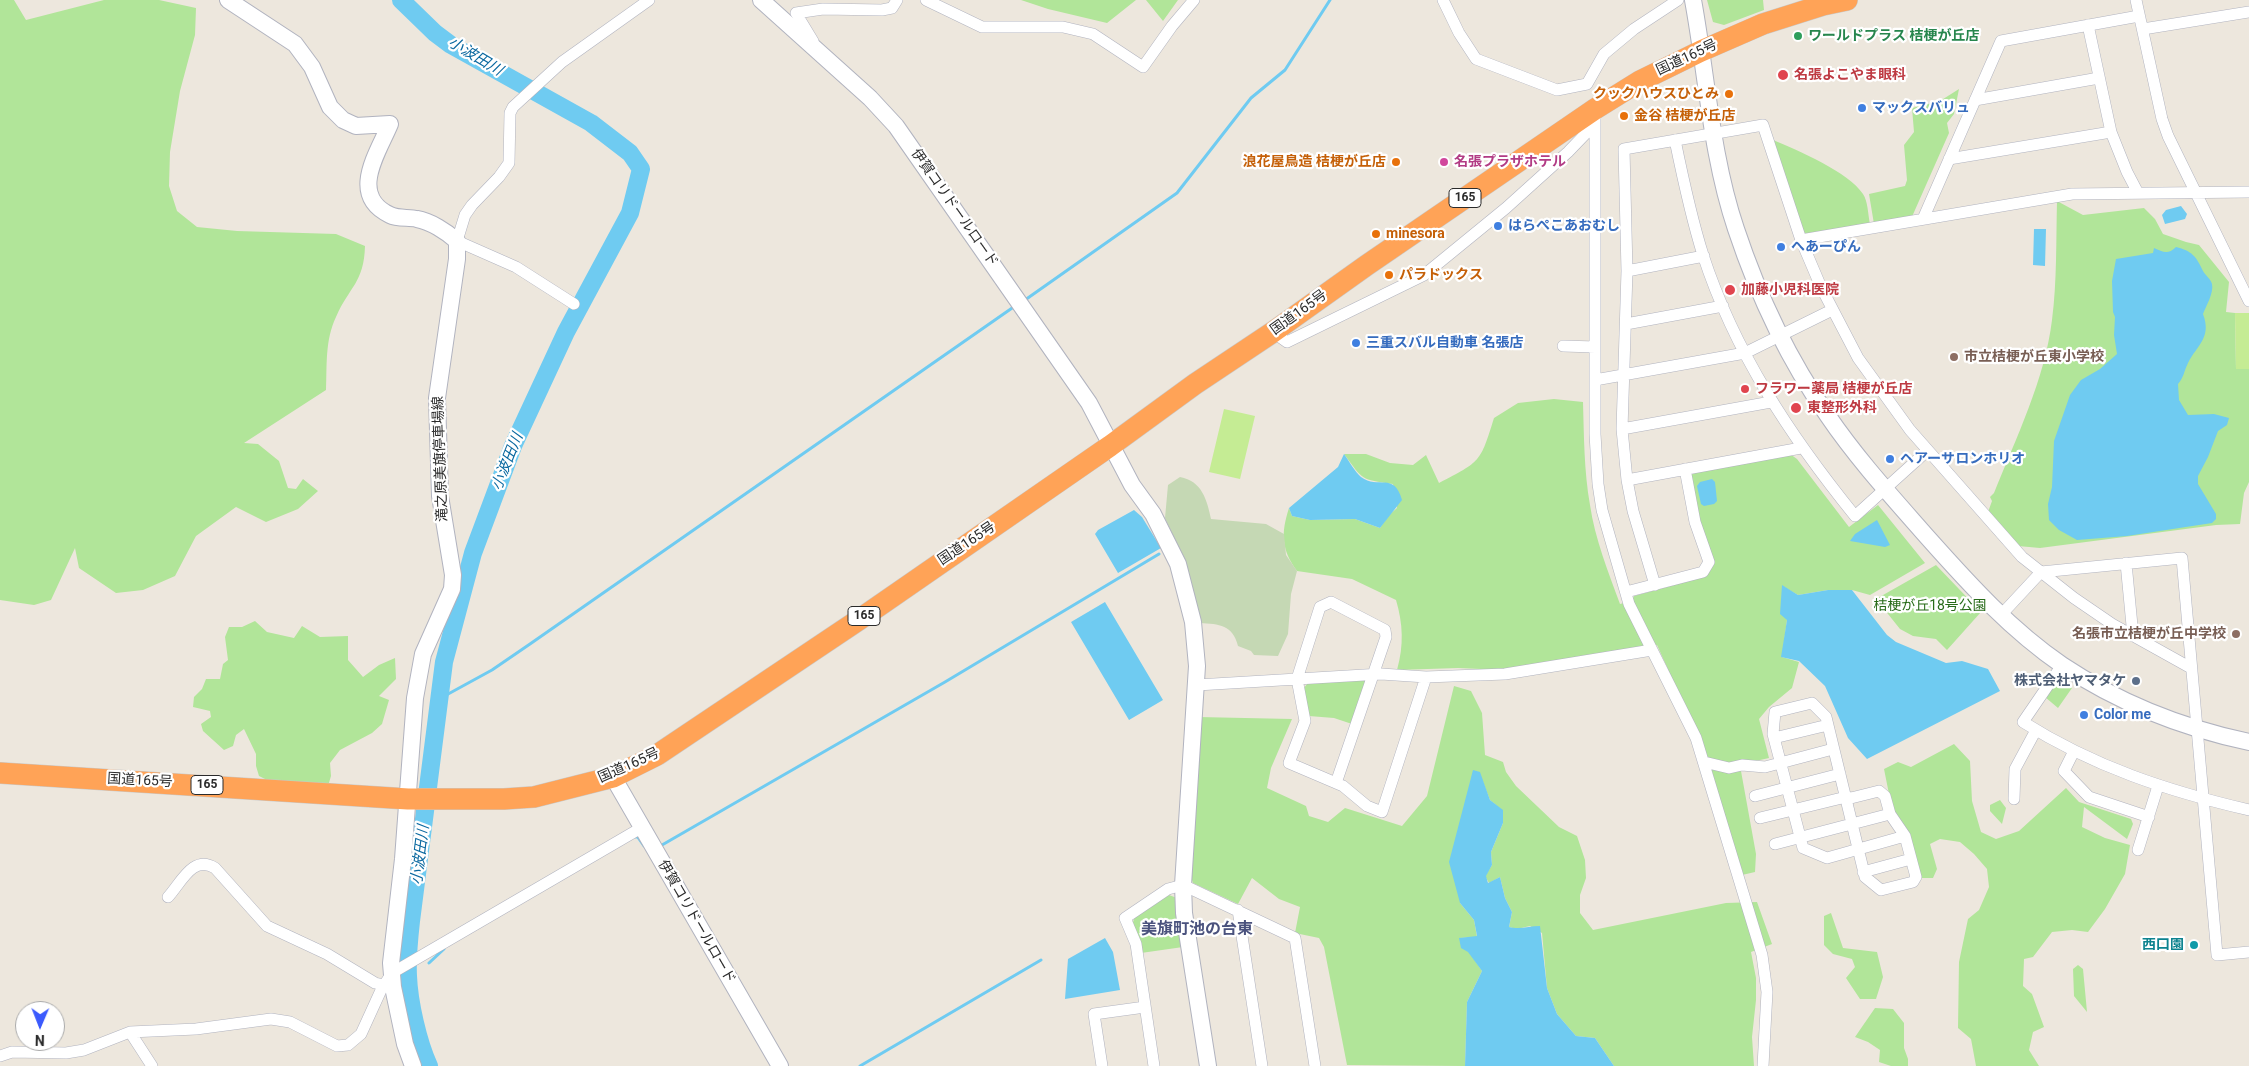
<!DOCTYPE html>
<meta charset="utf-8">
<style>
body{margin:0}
#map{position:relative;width:2249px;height:1066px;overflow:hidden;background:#ede7dd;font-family:Roboto,sans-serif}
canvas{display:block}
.north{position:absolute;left:15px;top:1001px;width:50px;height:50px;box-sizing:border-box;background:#fff;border:1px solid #aaa;border-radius:50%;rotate:181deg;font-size:14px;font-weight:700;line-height:20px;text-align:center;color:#2b2b2b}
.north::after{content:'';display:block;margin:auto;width:18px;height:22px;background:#3b5afd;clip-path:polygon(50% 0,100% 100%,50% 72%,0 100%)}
</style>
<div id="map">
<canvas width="2249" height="1066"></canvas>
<div class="north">N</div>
</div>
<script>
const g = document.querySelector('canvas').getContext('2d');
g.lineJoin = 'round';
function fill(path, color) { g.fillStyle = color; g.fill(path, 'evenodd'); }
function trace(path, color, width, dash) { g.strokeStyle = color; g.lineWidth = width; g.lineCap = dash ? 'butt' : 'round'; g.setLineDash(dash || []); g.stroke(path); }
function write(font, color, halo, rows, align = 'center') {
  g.font = font + ' Roboto,"Noto Sans JP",sans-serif'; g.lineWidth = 4.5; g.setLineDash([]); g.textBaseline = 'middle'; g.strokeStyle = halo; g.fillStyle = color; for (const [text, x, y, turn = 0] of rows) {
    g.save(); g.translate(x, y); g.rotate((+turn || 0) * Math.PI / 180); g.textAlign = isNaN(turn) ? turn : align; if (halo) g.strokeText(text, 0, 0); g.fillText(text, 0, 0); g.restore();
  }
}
fill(new Path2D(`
 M0,0H14L26,20L104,0H159L196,8L195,35L180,91L170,152L169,186L177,211L197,227L237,231L336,234L365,246C364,283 349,287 336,317C325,340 327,365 326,390L244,443L258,444L279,461L288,488L296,489L303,479L318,491L298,509L266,522L236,507L196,536L175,576L143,590L116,593L79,568L75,548L51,600L34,605L0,600Z
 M1021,0H1136L1107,23L1048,9Z
 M1146,0H1178L1163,21Z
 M1707,0H1763L1764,10L1724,25L1713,22Z
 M1959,89L1954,114L1947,123L1949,133L1911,219L1874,224L1869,194L1905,186L1907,180L1904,145L1914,132L1912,108L1940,101Z
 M1773,140C1797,150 1849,172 1863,194C1868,201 1868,215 1870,224L1808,235L1802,231Z
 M2057,201L2083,215L2144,208L2155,219L2163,234L2186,242L2199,245L2229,282L2226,312L2235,313L2236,369H2249V482L2244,493L2240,524L2216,525L2040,548L2018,546L1988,512L1992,501L1990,497L1994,493C2016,438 2045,379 2052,320C2057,281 2056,240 2057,201Z
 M1554,399L1583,402C1584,436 1584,471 1590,505C1595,539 1608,571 1620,604L1632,601L1634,596L1707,576L1713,562L1696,509L1690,477L1694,472L1790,454L1797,459L1849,527L1878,505L1925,563L1870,595L1852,590H1828L1798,595L1782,586L1787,620L1782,657L1799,662L1792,688L1769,707L1759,719L1769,758L1751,762L1739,760L1756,854L1755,872L1742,875L1708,758L1657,645L1503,670L1458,668L1397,670C1404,645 1403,624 1396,600L1352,579L1297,571C1281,549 1281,533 1289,508L1292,516L1310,520L1355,519L1380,528L1388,516L1397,508L1393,484C1360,479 1364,481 1344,454H1366L1390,463L1413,465L1426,455L1439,483C1481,461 1480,463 1494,418L1518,403Z
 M1936,565L1981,612L1947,650L1936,639L1913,636L1900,629L1876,599Z
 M255,621L267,632L294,638L302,626L320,637L348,636V660L363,677L379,665L395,658L396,679L379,696L389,700L382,724L372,733L340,750L330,763L331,776L328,786L275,784L259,776L256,766V754L244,729L236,735L233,746L224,750L203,731L201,724L211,717L210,711L193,707L194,697L202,689L206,679H220L223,664L228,660L225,637L229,627H242Z
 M1365,679L1367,683L1352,724L1334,718L1309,716L1303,689L1308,683Z
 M2058,679L2064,680L2072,688L2058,708L2045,697Z
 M1454,686L1471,691L1482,713L1485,755L1503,762L1506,772L1516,786L1559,827L1577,836L1585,860L1586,878L1580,895V913L1593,930L1726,903L1757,902L1772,944L1751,952L1756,978V1000L1752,1037L1754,1066H1614L1595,1038L1576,1036L1557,1014L1547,988L1542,933L1530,926L1517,929L1509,927L1512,912L1505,898L1500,877L1489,883L1485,876L1492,865L1491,852L1503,823V811L1490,800L1479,772L1460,903L1474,920L1477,937L1460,938L1482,971L1467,1002L1465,1066L1347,1065L1324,947L1319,938L1295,933L1300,907L1279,899L1252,878L1238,904L1193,883L1191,877L1198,717L1292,719L1271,768L1267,788L1306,806L1309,816L1328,822L1345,808L1402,826L1427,796Z
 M1954,744L1970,761L1972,801L1981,832L1996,839L2019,831L2066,788L2079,802L2131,819L2133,824L2127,839L2084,807L2082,827L2105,838L2130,845L2125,874L2105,909L2088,932L2072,930L2052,932L2033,957L2024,959L2023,986L2032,994L2044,1027L2033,1032L2029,1050L2039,1066H1976L1971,1039L1958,1028L1959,962L1968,919L1979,910L1989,887L1987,869L1974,854L1960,842L1940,839L1930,844L1937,869L1933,878H1920L1910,834L1892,809L1884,769L1898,762L1911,767Z
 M2000,800L2006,808L2002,824L1990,811V805Z
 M1169,895L1177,898L1183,947L1141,953L1133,922L1135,917Z
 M1831,913L1843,948L1877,952L1883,977L1876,999H1860L1846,978L1855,967L1852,959L1833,954L1824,945V916Z
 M2078,965L2083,969L2087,1012L2074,996L2073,969Z
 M1875,1008L1893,1009L1904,1023V1048L1908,1059V1066H1891L1879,1062L1880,1050L1868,1042L1855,1037Z`), '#b1e599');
fill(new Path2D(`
 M1180,477C1202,481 1207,500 1211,519L1266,524L1284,534L1286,555L1297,571L1291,594L1288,634L1278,656L1254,655L1251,651L1238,646C1233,625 1219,624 1200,623L1184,560L1165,518L1168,485Z`), '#c5d8b4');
fill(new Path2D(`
 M2235,313H2249V369H2236Z
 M1224,409L1255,416L1240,479L1209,472Z`), '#c5ec94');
fill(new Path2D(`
 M2181,206L2187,214L2185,219L2165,224L2162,215L2166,210Z
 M2034,229H2046L2045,266L2033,265Z
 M2176,247C2192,251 2196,256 2203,271C2205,275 2211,279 2212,284C2214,293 2206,306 2203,314C2212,338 2197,345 2188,363C2184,371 2184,377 2178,384L2179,400L2188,415L2214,414L2229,418L2227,425L2218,431L2208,457L2198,476V484L2216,514V519L2212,523L2127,536L2077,540L2059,530L2049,520L2048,504L2052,487L2054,441L2070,395L2081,380L2100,369L2117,354L2114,335L2115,317L2113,312L2112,281L2116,259L2153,253L2154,248C2163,252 2168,255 2176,247Z
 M1344,454C1349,461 1355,472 1361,477C1378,490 1394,471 1402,500L1380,528L1355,519L1310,520L1292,516L1289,508L1338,467Z
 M1712,479L1715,482L1717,501L1714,504L1704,506L1701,504L1697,486L1700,482Z
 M1134,510L1142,517L1161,548L1118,573L1095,534L1098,530Z
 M1877,520L1890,545L1885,547L1850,541L1855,534Z
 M1782,585L1798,595L1828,590H1852L1887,635L1896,642L1946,663L1962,661L1988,669L2000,691L1867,759L1848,738L1825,686L1799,661L1781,657L1787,620L1780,614Z
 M1105,602L1163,700L1129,720L1071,622Z
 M1473,770L1480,772L1490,800L1503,810V823L1491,852L1492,865L1486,876L1488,883L1500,877L1505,898L1512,912L1509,927C1520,930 1529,926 1540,926L1547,988L1557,1014L1576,1036L1595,1038L1614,1066H1465L1467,1002L1482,971L1468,952L1461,948L1459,938L1477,936L1474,920L1460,903L1449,862Z
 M1105,938L1113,952L1120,990L1065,999L1068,959Z`), '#6fcbf1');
trace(new Path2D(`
 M1025,300L1177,193L1251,98L1285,70L1330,0
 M439,699L492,670L530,644L1015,306
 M636,837L637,836L644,846
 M662,845L945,682L1159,554
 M429,963L444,949
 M860,1066L1041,960`), '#6fcbf1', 3);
trace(new Path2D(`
 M401,0L435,33L451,45L591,123L630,153L641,169L630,213L566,332L513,446L473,553L444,662L411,921C409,939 407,958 408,976C409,1002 418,1042 429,1066`), '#6fcbf1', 18);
const street = new Path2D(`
 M926,0L982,27H1063L1093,34L1143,67L1172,26L1194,0
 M1443,0L1459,33L1476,59L1557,90L1587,84L1604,54L1634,29L1678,0
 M2136,0L2162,119L2168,136L2249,301
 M2088,25L2111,132L2127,172L2138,193
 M2143,29L2249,12
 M813,41L796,13L823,9L882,10L892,8L897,0
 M1975,100L2099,78
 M1595,109V434L1598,484L1602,510L1629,604L1696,738L1762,955L1767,992L1763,1066
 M1675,140C1683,179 1691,217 1703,255C1735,353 1791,437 1855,516L1927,451
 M1949,159L2111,132
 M1923,219L2001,41L2139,16
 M1801,240L2072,194L2249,192
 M1627,271L1704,256
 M574,304L516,267L457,241L465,215L472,205L499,177L509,163L510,113L513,107L562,62L649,0
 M1626,324L1723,306
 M1273,332L1287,342L1424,275L1506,208L1568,152L1594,125
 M1563,346L1595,347
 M1595,380L1745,353L1832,310
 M1622,429L1771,402
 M1627,480L1801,448
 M2126,563L2133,636
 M1655,585L1633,511L1627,480L1622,429L1627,271L1624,149L1763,125L1801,240L1821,287L1858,358L1910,430L2022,557L2074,598L2112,624L2191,668
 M1626,592L1703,572L1709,562L1695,522L1685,469
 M2001,615L2041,572L2182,558L2217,955L2249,952
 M2062,665L2023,722C2094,767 2168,791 2249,810
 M1197,685L1381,674L1426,677L1505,674L1652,650
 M1774,738L1828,725
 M2074,751L2064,771L2089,797L2149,817
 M1704,762L1729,768L1742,765L1765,767L1833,749
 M1336,783L1386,637L1385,630L1331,602L1320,607L1297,679L1305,721L1289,763L1343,786L1367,806L1382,812L1426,677
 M1755,796L1840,774
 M2014,799L2015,769L2036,730
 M1760,818L1846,797L1851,798L1879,791L1885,796L1890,814L1905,836L1916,877L1913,882L1881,890L1865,877L1826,717L1812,703L1775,712L1773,734L1803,848L1827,858L1905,836
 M1775,844L1890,814
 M2138,850L2158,786
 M1863,872L1911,859
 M168,897C181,883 193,854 215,868L267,926L327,954L375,983L384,985
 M1238,910L1262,1066
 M130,1032L152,1066
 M0,1056L12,1052L66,1053L84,1050L130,1032L196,1029L271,1019L290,1022L337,1046L348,1045L361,1034L382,988L392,973L641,828
 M1102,1066L1094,1014L1145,1007
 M1154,1066L1136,944L1125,918L1168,889L1183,885L1295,938L1315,1066`);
const secondary = new Path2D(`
 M228,0L295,44L312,67L330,107L343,120L356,126L390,124C378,153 348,195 390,215C398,219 409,217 417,219C430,221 447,232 457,241V259L437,398L440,496L453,575L452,589L423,654L415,698L403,859L391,963L393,987L405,1044L413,1066
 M761,0L870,98L896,126L1089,403L1132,485L1153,514L1178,564L1193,622L1197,666L1183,885L1184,913L1208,1066
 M1693,0C1707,76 1711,155 1736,229C1758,295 1788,359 1828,416C1858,460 1894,499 1929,539C1970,585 2011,630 2062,665C2119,703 2183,728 2249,742
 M613,777L780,1066`);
const highway = new Path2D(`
 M0,773L408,799H504L534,797L613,777L657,755L860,619L1110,446L1195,384L1273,332L1367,265L1595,109L1640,81L1701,51L1763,24L1823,5L1847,0`);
trace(street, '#b1b3bf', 12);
trace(secondary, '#b1b3bf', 18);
trace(highway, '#c8c8c8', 22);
trace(street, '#fff', 11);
trace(secondary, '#fff', 16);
trace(highway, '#ffa357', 21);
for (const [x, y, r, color] of [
 [1798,36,5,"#2e9e5b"],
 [1783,75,6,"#e0444e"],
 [1729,94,5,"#e8710a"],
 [1862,108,5,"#3f7fe0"],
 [1624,116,5,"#e8710a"],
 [1396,162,5,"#e8710a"],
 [1444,162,5,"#d1479c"],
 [1498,226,5,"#3f7fe0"],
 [1376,234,5,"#e8710a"],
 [1781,247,5,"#3f7fe0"],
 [1389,275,5,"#e8710a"],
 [1730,290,6,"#e0444e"],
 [1356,343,5,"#3f7fe0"],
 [1954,357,5,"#8d6e63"],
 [1745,389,5,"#e0444e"],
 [1796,408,6,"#e0444e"],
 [1890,459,5,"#3f7fe0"],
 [2236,634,5,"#8d6e63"],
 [2136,681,5,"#5c6f8a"],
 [2084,715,5,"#3f7fe0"],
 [2194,945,5,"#0f9aa8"]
]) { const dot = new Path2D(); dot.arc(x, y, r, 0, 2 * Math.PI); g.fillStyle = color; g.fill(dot); trace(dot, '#fff', 2); }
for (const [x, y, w] of [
 [1465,198,32],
 [864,616,32],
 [207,785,32]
]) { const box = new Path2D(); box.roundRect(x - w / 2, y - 9.5, w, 19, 4); g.fillStyle = '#fff'; g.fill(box); trace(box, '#2b2b2b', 1); }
write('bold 12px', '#2b2b2b', null, [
 ["165",1465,198],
 ["165",864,616],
 ["165",207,785]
]);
write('bold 14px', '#27864d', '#fff', [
 ["ワールドプラス 桔梗が丘店",1808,36]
], 'left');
write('14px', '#2b2b2b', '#fff', [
 ["国道165号",1687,58,-25],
 ["伊賀コリドールロード",954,208,55],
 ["国道165号",1299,313,-36],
 ["滝之原美旗停車場線",441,459,-92],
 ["国道165号",967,544,-34],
 ["国道165号",629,766,-24],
 ["国道165号",140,781,3],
 ["伊賀コリドールロード",696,922,60]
]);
write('bold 14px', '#be3a42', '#fff', [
 ["名張よこやま眼科",1794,75],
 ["加藤小児科医院",1741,290],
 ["フラワー薬局 桔梗が丘店",1755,389],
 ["東整形外科",1807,408]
], 'left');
write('bold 14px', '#c56008', '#fff', [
 ["クックハウスひとみ",1719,94,"right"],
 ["金谷 桔梗が丘店",1634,116],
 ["浪花屋鳥造 桔梗が丘店",1386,162,"right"],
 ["minesora",1386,234],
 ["パラドックス",1399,275]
], 'left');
write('bold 14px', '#366cbe', '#fff', [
 ["マックスバリュ",1872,108],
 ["はらぺこあおむし",1508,226],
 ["へあーぴん",1791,247],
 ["三重スバル自動車 名張店",1366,343],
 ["ヘアーサロンホリオ",1900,459],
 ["Color me",2094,715]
], 'left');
write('bold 14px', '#b23c85', '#fff', [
 ["名張プラザホテル",1454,162]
], 'left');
write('bold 14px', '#785e54', '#fff', [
 ["市立桔梗が丘東小学校",1964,357],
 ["名張市立桔梗が丘中学校",2226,634,"right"]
], 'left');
write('14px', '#286b19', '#fff', [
 ["桔梗が丘18号公園",1930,606]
]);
write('bold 14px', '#4e5e75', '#fff', [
 ["株式会社ヤマタケ",2126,681]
], 'right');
write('bold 14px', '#0d838f', '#fff', [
 ["西口園",2184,945]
], 'right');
write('italic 15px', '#0b69a0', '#fff', [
 ["小波田川",475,57,31],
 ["小波田川",508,462,-68],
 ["小波田川",421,855,-83]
]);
write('bold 16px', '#4a527d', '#fff', [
 ["美旗町池の台東",1197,930]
]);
</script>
